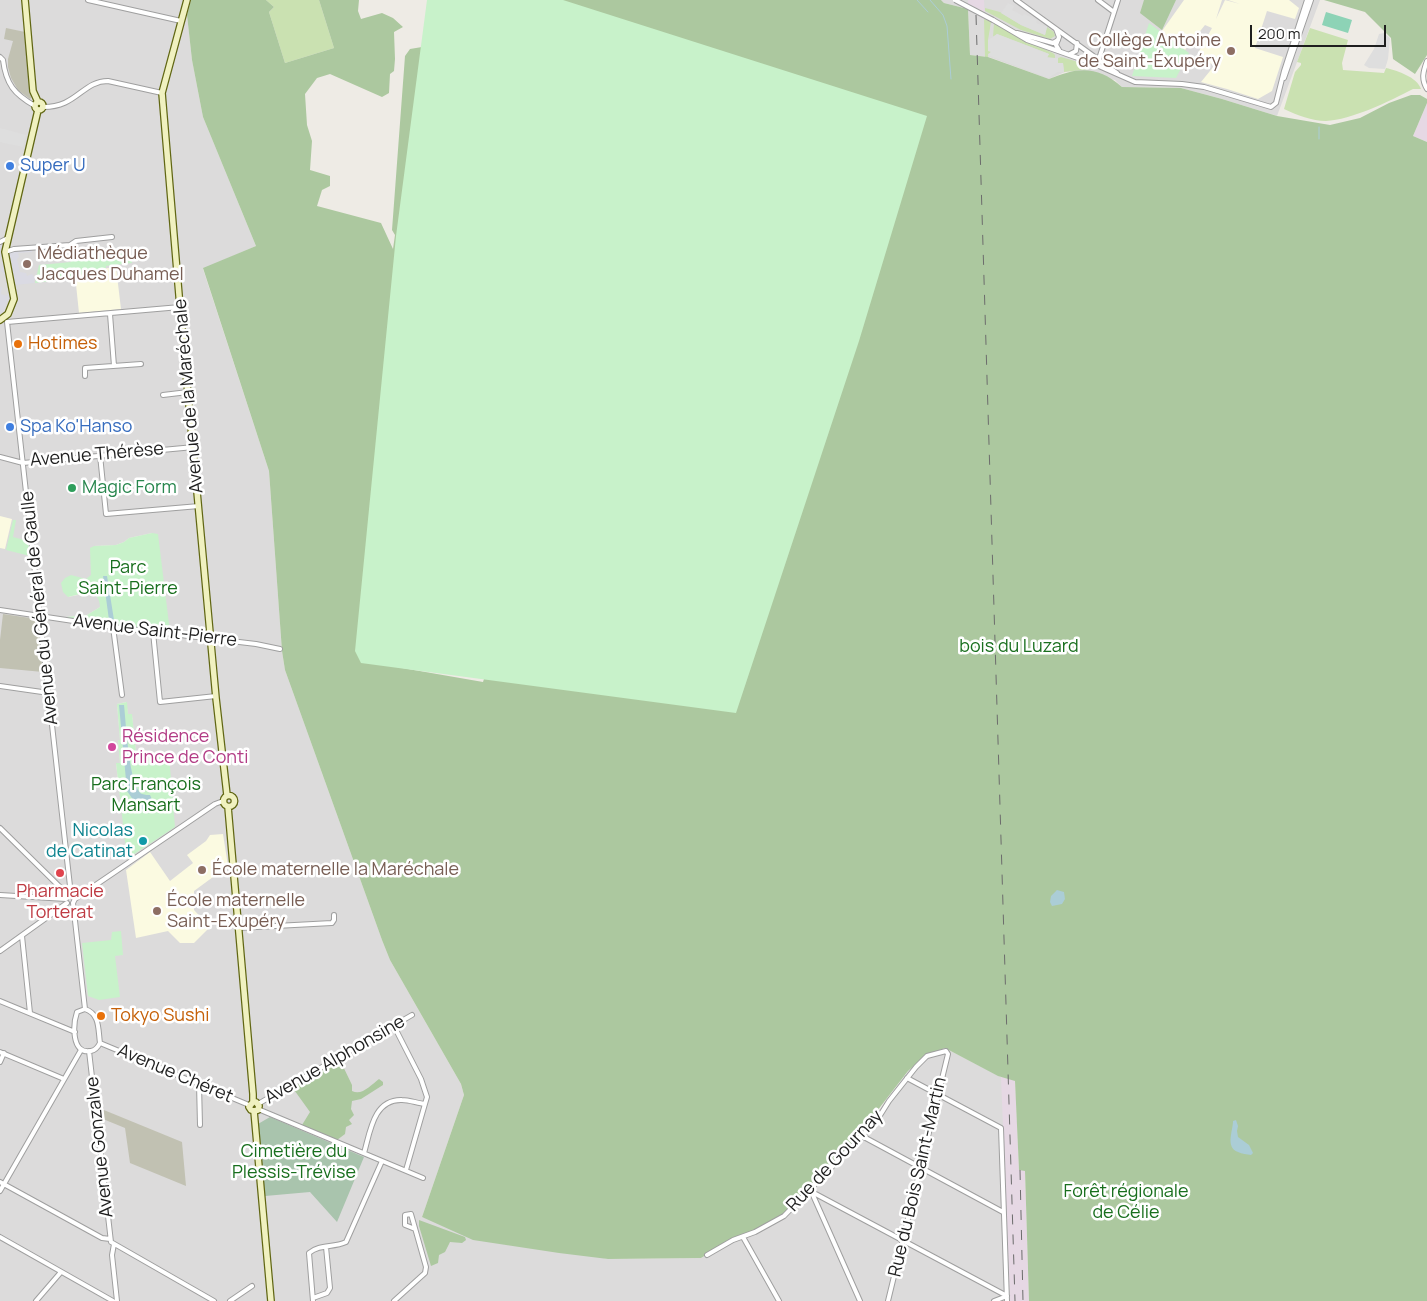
<!DOCTYPE html>
<meta charset="utf-8">
<style>
body{margin:0}
#map{position:relative;width:1427px;height:1301px;overflow:hidden;background:#eeebe5;font-family:Manrope,sans-serif}
canvas{display:block}
.scale{position:absolute;left:1250px;top:25px;width:136px;height:22px;box-sizing:border-box;border:2px solid #1e1e1e;border-top:0;padding-left:6px;font-size:15px;line-height:18px;white-space:nowrap;color:#1e1e1e;-webkit-text-stroke:4px #fff;paint-order:stroke}
</style>
<div id="map">
<canvas width="1427" height="1301"></canvas>
<div class="scale">200 m</div>
</div>
<script>
const g = document.querySelector('canvas').getContext('2d');
g.lineJoin = 'round';
function fill(path, color) { g.fillStyle = color; g.fill(path, 'evenodd'); }
function trace(path, color, width, dash) { g.strokeStyle = color; g.lineWidth = width; g.lineCap = dash ? 'butt' : 'round'; g.setLineDash(dash || []); g.stroke(path); }
function write(font, color, halo, rows, align = 'center') {
  g.font = font + ' Manrope,sans-serif'; g.lineWidth = 5; g.setLineDash([]); g.textBaseline = 'middle'; g.strokeStyle = halo; g.fillStyle = color; for (const [text, x, y, turn = 0] of rows) {
    g.save(); g.translate(x, y); g.rotate((+turn || 0) * Math.PI / 180); g.textAlign = isNaN(turn) ? turn : align; if (halo) g.strokeText(text, 0, 0); g.fillText(text, 0, 0); g.restore();
  }
}
fill(new Path2D(`
 M0,0H191L187,15L192,60L203,117L256,246L203,269L269,471L282,651L285,670L382,940L390,960L461,1084L464,1095L422,1217L608,1259L701,1258L734,1238L752,1232L873,1118L908,1071L925,1056L945,1048L1001,1077L1003,1084L1010,1301H0ZM152,533L163,632L66,617L87,615L100,607V600L96,595L89,593L68,597L92,575L94,546L116,545L124,542L129,538ZM126,702L128,714L132,715L137,761L168,755L128,859L116,764L120,763L118,740H120L117,704Z
 M941,0H1320L1277,116L1222,99L1181,88L1122,87L1115,80L1072,71L1065,72L1049,79L989,57L970,55L968,9L944,3Z`), '#dcdbdb');
fill(new Path2D(`
 M968,0H984L985,20L968,9Z
 M1427,103V142L1413,136Z
 M1011,978L1019,1170H1025L1029,1301H1010L1001,1077L1006,1070Z`), '#e6d8e4');
fill(new Path2D(`
 M1184,0H1222L1216,19L1225,0L1240,4L1228,0H1289L1299,8L1295,19L1267,11L1255,48L1283,57L1272,91L1258,99L1227,89L1201,82L1214,66L1198,53L1212,28L1205,25L1185,50L1162,31Z
 M116,267L121,309L79,313L75,275L102,272V269Z
 M0,516L12,519L5,549L0,548Z
 M223,834L228,866L194,891V910L210,927L194,943H180L168,931L136,938L126,870L150,852L170,881L193,863L187,855L206,841L210,835Z`), '#fbfae1');
fill(new Path2D(`
 M6,28L25,32L31,98L30,99L18,90L11,78L8,67V59L13,41L4,39Z
 M3,614L37,619L43,672L0,668V640Z
 M99,1108L182,1142L186,1186L130,1163L125,1128L103,1119H100Z`), '#c1c1b2');
fill(new Path2D(`
 M266,0H319L334,48L285,63L269,12L274,7Z
 M985,8L1000,12L1021,25L1045,35L1047,27L1054,32L1055,36L1050,39L1021,30L985,11Z
 M984,19L991,22L988,40L991,52L988,54V57H985Z
 M994,23L1022,39L1053,53L1055,55V58L1047,57L1049,54L997,34L993,37Z
 M1310,28L1348,40L1342,63L1343,70L1384,73L1386,68C1398,71 1417,77 1421,89H1413C1390,101 1351,120 1326,121C1312,121 1297,115 1284,109L1295,72L1301,65V63L1297,62Z
 M1061,57L1075,61L1090,69L1064,72L1063,63H1058V58Z`), '#cae1b1');
fill(new Path2D(`
 M191,0H266L274,7L269,12L285,63L334,48L319,0H359L358,11L361,19L382,13L393,18L403,27L394,32L395,59L394,71L390,74L389,93L382,97L330,74L317,78L305,94L307,125L312,141L310,170L330,176V186L322,190L317,206L381,223L393,249L395,235L392,230L405,56L410,49L422,47L362,661L483,682L496,642L533,0H941L944,3L968,9L970,55L988,57L1049,79C1077,67 1098,65 1122,87L1181,88L1222,99L1277,116L1330,125L1360,118L1389,103L1411,95H1420L1427,99V103L1413,136L1427,142V1301H1029L1025,1171L1019,1170L1015,1081L998,1076L945,1048L925,1056L908,1071L850,1146L783,1215L752,1232L734,1238L701,1258L608,1259L559,1253L473,1240L422,1217L464,1095L461,1084L390,960L382,940L285,670L282,651L269,471L203,268L256,246L203,117L192,60L187,15Z
 M1144,0H1176L1162,30L1140,13Z
 M1324,0H1427V55L1415,74L1393,59L1391,38L1365,12Z
 M340,1060L352,1085V1091C362,1096 371,1085 379,1079L383,1082V1085L361,1099L352,1101L351,1109L354,1115L349,1120L352,1124L346,1127L345,1134L337,1140L302,1125L310,1112L292,1087Z
 M419,1220L465,1237L466,1240L462,1243L450,1242L445,1252L439,1255L438,1263L431,1266L419,1226Z`), '#acc89f');
fill(new Path2D(`
 M270,1117L364,1157L337,1222L310,1192L265,1196L258,1124Z`), '#a9c4ad');
fill(new Path2D(`
 M427,0H563L927,116L859,341L736,713L361,663L355,651L396,236Z
 M1149,23L1189,53L1176,78L1132,76Z
 M69,248H76L77,258L130,253L132,263L106,266V268L102,269L103,272L76,275V278L35,283L39,265L71,262Z
 M13,520H16L13,537L28,541L30,556L6,550Z
 M152,533L158,534L170,632L66,620V617L87,615L100,607C99,587 82,594 68,597L63,592L61,583L65,578L71,575L86,579L91,575L90,548L94,546L116,545L124,542L129,538Z
 M127,702L128,714H132L137,761L169,755L175,827L127,859L116,763H120L118,740H120L117,704Z
 M121,931L123,955L115,956L120,997L99,1000L88,996L82,943L111,940L112,932Z`), '#c8f2ca');
fill(new Path2D(`
 M1326,12L1352,20L1348,33L1322,25Z`), '#8dd3b6');
fill(new Path2D(`
 M1008,3L1014,6L1012,10L1023,16L1024,14L1037,20L1036,23L1047,27L1045,35L1021,25L1001,13Z
 M1384,33L1390,38L1388,59L1385,69L1369,68L1364,65L1374,49L1379,34Z
 M997,34L1049,54L1047,58H1058V63H1063L1064,72H1058L1048,78L988,55L991,52L988,51V40Z
 M0,128L26,135L23,147L0,142Z`), '#dedede');
fill(new Path2D(`
 M5,243L12,297H10L11,301L7,300L4,310L0,314V287H2L1,294L7,296L9,290L8,286L6,285V277L1,270L2,262V257L0,256V246Z
 M32,250V252L18,253L19,257L17,259L20,272L26,273L27,276L32,274L35,278L34,283L15,285L8,253L11,251Z`), '#dadae3');
fill(new Path2D(`
 M103,576H107L114,620H109Z
 M119,705H124C126,722 129,787 142,794C145,795 148,795 150,795L153,802L152,806L146,810L139,808L127,791Z
 M1057,890L1064,892L1065,899L1062,904L1052,906L1050,902L1051,896Z
 M1236,1120L1238,1126L1237,1131L1238,1137L1249,1145L1253,1153L1251,1155C1247,1154 1242,1154 1238,1152C1225,1147 1233,1131 1233,1121Z`), '#abcdd6');
trace(new Path2D(`
 M917,0L928,12
 M930,0L943,15L947,26L951,79
 M1319,127V139`), '#abcdd6', 1);
const street = new Path2D(`
 M88,0L181,21
 M1016,0L1117,73
 M1098,0L1114,12
 M993,20L1027,40L1092,63L1135,82L1182,84L1204,87L1271,107L1276,103L1284,71L1307,0
 M1056,29L1059,37L1056,45L1059,50
 M1017,33L1053,43L1058,40
 M1070,54L1076,51L1077,43
 M0,57L3,60C6,84 14,94 35,106
 M1427,61C1423,72 1421,79 1427,89
 M1097,65L1118,0
 M1284,78L1311,0
 M42,107C77,108 82,81 108,81L162,93
 M0,242L8,238
 M5,252L14,249L70,245L76,241L112,237
 M110,314L114,366
 M85,376V368L141,364
 M163,395L188,392
 M100,455L106,514L199,506
 M0,457L23,463L194,447
 M0,610L113,627L256,644L280,649
 M113,627L122,695
 M153,632L160,702L216,696
 M0,686L49,693
 M0,828L68,895H71L75,899L73,903L85,1009
 M0,895L66,899
 M71,895L7,322L180,307
 M75,899L215,804L223,801
 M238,928L332,923L334,920V915
 M22,936L30,1013
 M0,951L67,903
 M0,1001L75,1032
 M85,1009C100,1014 98,1029 100,1043C98,1047 96,1050 91,1051C71,1055 73,1024 77,1012Z
 M394,1026L421,1079L427,1097L406,1170
 M100,1043L249,1105
 M89,1051L111,1242L214,1301
 M0,1052L64,1079
 M0,1062L4,1053
 M907,1078L1001,1128L1007,1301
 M199,1084L200,1125
 M258,1104L412,1015
 M258,1109L423,1178
 M862,1136L1003,1212
 M364,1153C370,1133 373,1099 402,1100C409,1100 417,1103 425,1104
 M0,1182L102,1238L110,1239
 M0,1191L81,1050
 M810,1191L1007,1296
 M812,1193L860,1301
 M0,1237L113,1301
 M743,1237L779,1301
 M114,1244L112,1255L117,1301
 M707,1255L733,1240L755,1232L784,1216L862,1136L879,1117L889,1101L916,1067L927,1056L946,1051L948,1054L888,1301
 M313,1298L327,1293L330,1288L326,1247
 M36,1301L61,1272
 M230,1301L252,1286
 M313,1301L309,1253C320,1244 333,1248 346,1242L382,1161
 M394,1301L425,1273L426,1267L411,1214L405,1215V1225L415,1229
 M994,1301L1007,1296`);
const secondary = new Path2D(`
 M25,0L33,91L38,102
 M187,0L162,93L180,307L216,698L227,795
 M35 106a4 4 0 1 1 8 0a4 4 0 1 1-8 0Z
 M0,320L8,314L14,299L5,252L38,110
 M223.5 801a5.5 5.5 0 1 1 11 0a5.5 5.5 0 1 1-11 0Z
 M228,807L253,1094V1102L249,1107L251,1110L254,1111
 M253,1102H256L259,1106L258,1110L254,1111
 M254,1111L271,1301`);
trace(street, '#9f9f9f', 6);
trace(secondary, '#616713', 8);
trace(street, '#fff', 4);
trace(secondary, '#f0f1c0', 5.5);
trace(new Path2D(`
 M976,15L1015,1301
 M1020,1170L1023,1301`), '#6c6c6c', 1, [10, 10]);
const streetBridge = new Path2D(`
 M955,0L993,20`);
trace(streetBridge, '#9f9f9f', 6, []);
trace(streetBridge, '#fff', 4);
for (const [x, y, r, color] of [
 [1231,51,5,"#8d6e63"],
 [10,166,5,"#3f7fe0"],
 [27,264,5,"#8d6e63"],
 [18,344,5,"#e8710a"],
 [10,427,5,"#3f7fe0"],
 [72,488,5,"#2e9e5b"],
 [112,747,5,"#d1479c"],
 [143,841,5,"#0f9aa8"],
 [202,870,5,"#8d6e63"],
 [60,873,5,"#e0444e"],
 [157,911,5,"#8d6e63"],
 [101,1016,5,"#e8710a"]
]) { const dot = new Path2D(); dot.arc(x, y, r, 0, 2 * Math.PI); g.fillStyle = color; g.fill(dot); trace(dot, '#fff', 2); }
write('18px', '#785e54', '#fff', [
 ["Collège Antoine",1221,41,"right"],
 ["de Saint-Éxupéry",1221,62,"right"],
 ["Médiathèque",37,254],
 ["Jacques Duhamel",37,275],
 ["École maternelle la Maréchale",212,870],
 ["École maternelle",167,901],
 ["Saint-Exupéry",167,922]
], 'left');
write('18px', '#366cbe', '#fff', [
 ["Super U",20,166],
 ["Spa Ko'Hanso",20,427]
], 'left');
write('18px', '#c56008', '#fff', [
 ["Hotimes",28,344],
 ["Tokyo Sushi",111,1016]
], 'left');
write('18px', '#1e1e1e', '#fff', [
 ["Avenue de la Maréchale",189,396,-95],
 ["Avenue Thérèse",97,455,-5],
 ["Avenue du Général de Gaulle",40,608,-96],
 ["Avenue Saint-Pierre",155,631,7],
 ["Avenue Alphonsine",335,1060,-30],
 ["Avenue Chéret",175,1074,23],
 ["Avenue Gonzalve",100,1147,-96],
 ["Rue de Gournay",835,1161,-47],
 ["Rue du Bois Saint-Martin",918,1177,-77]
]);
write('18px', '#27864d', '#fff', [
 ["Magic Form",82,488]
], 'left');
write('18px', '#196f1e', '#fff', [
 ["Parc",128,568],
 ["Saint-Pierre",128,589],
 ["bois du Luzard",1019,647],
 ["Parc François",146,785],
 ["Mansart",146,806],
 ["Cimetière du",294,1152],
 ["Plessis-Trévise",294,1173],
 ["Forêt régionale",1126,1192],
 ["de Célie",1126,1213]
]);
write('18px', '#b23c85', '#fff', [
 ["Résidence",122,737],
 ["Prince de Conti",122,758]
], 'left');
write('18px', '#0d838f', '#fff', [
 ["Nicolas",133,831],
 ["de Catinat",133,852]
], 'right');
write('18px', '#be3a42', '#fff', [
 ["Pharmacie",60,892],
 ["Torterat",60,913]
]);
</script>
